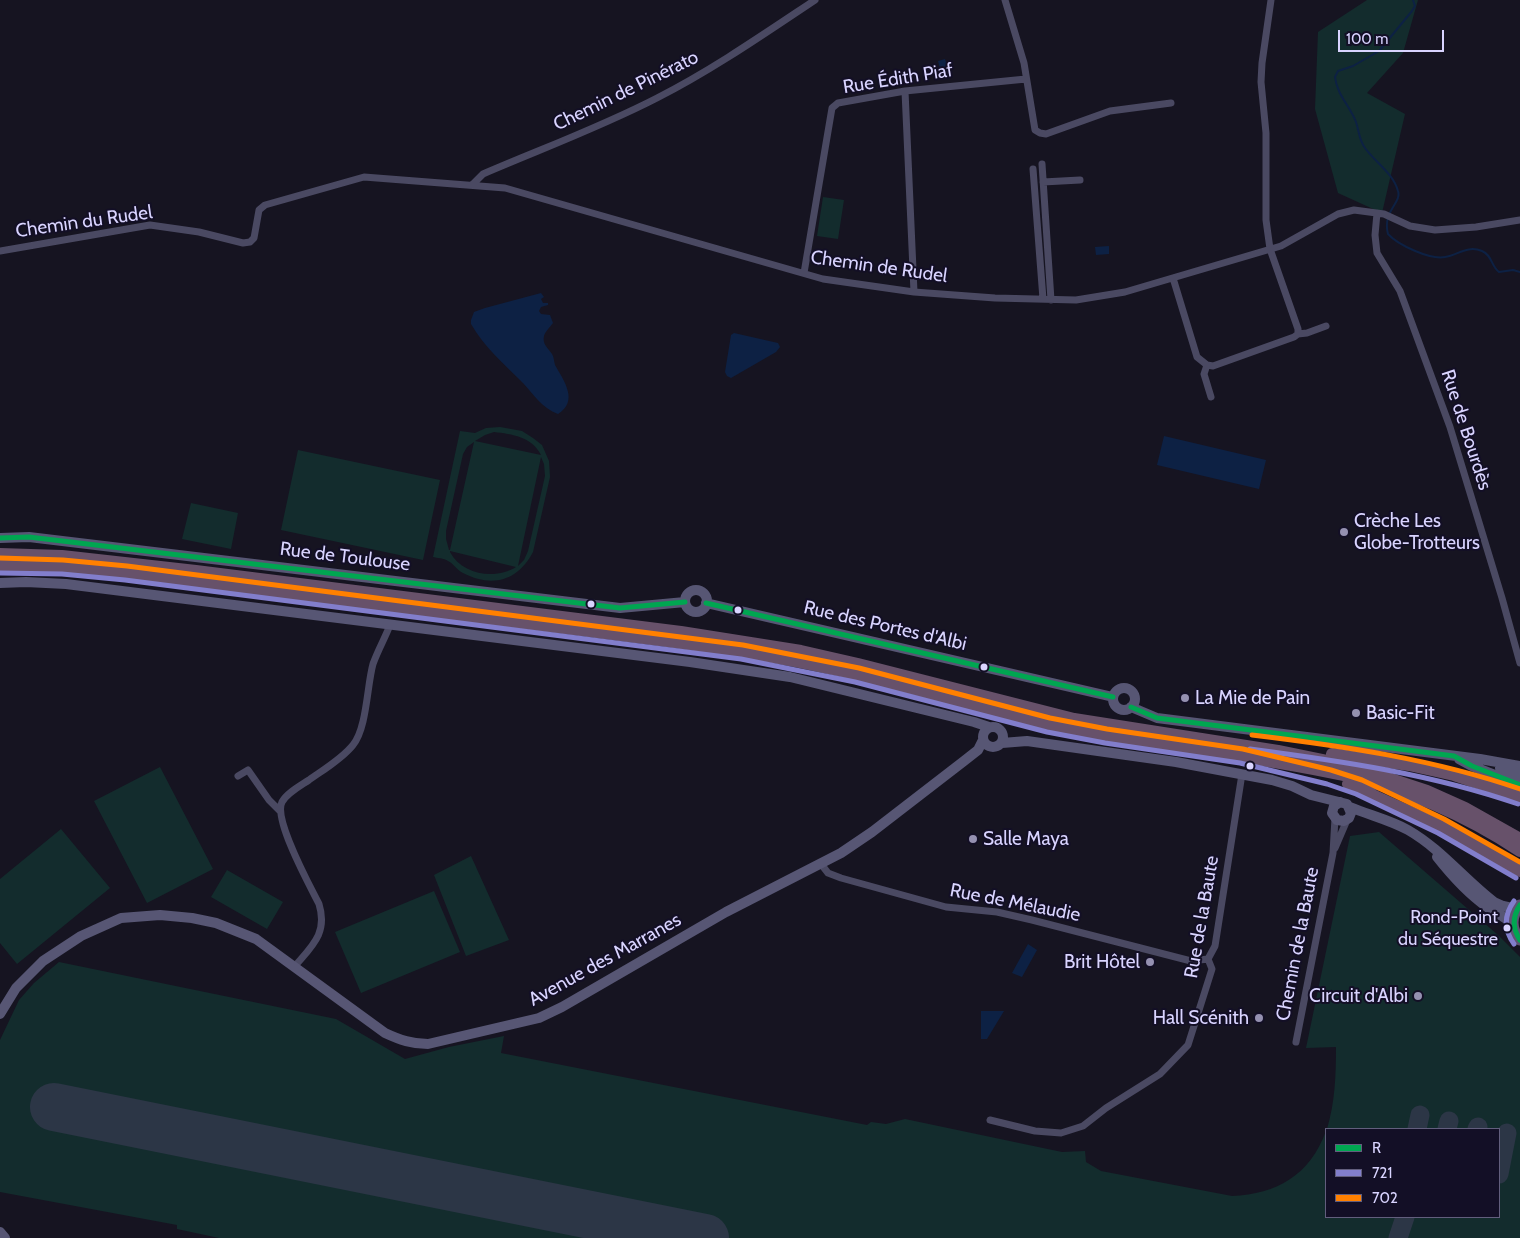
<!DOCTYPE html>
<meta charset="utf-8">
<style>
body{margin:0}
#map{position:relative;width:1520px;height:1238px;overflow:hidden;background:#161421;font-family:Cabin,sans-serif}
canvas{display:block}
.legend{position:absolute;left:1325px;top:1128px;width:175px;height:90px;box-sizing:border-box;background:#130f26;border:1px solid #625e7d;margin:0;padding:6px 9px;list-style:none;font-size:15px;color:#d9d4ff}
.legend li{display:flex;align-items:center;gap:10px;height:25px}
.legend b{width:25px;border:1px solid #625e7d}
.scale{position:absolute;left:1338px;top:30px;width:106px;height:22px;box-sizing:border-box;border:2px solid #d9d4ff;border-top:0;padding-left:6px;font-size:15px;line-height:18px;white-space:nowrap;color:#d9d4ff;-webkit-text-stroke:4px #130f26;paint-order:stroke}
</style>
<div id="map">
<canvas width="1520" height="1238"></canvas>
<ul class="legend">
<li><b style="height:6px;background:#00a651"></b>R</li>
<li><b style="height:6px;background:#827ecc"></b>721</li>
<li><b style="height:6px;background:#ff8000"></b>702</li>
</ul>
<div class="scale">100 m</div>
</div>
<script>
const g = document.querySelector('canvas').getContext('2d');
g.lineJoin = 'round';
function fill(path, color) { g.fillStyle = color; g.fill(path, 'evenodd'); }
function trace(path, color, width, dash) { g.strokeStyle = color; g.lineWidth = width; g.lineCap = dash ? 'butt' : 'round'; g.setLineDash(dash || []); g.stroke(path); }
function write(font, color, halo, rows, align = 'center') {
  g.font = font + ' Cabin,sans-serif'; g.lineWidth = 4; g.setLineDash([]); g.textBaseline = 'middle'; g.strokeStyle = halo; g.fillStyle = color; for (const [text, x, y, turn = 0] of rows) {
    g.save(); g.translate(x, y); g.rotate((+turn || 0) * Math.PI / 180); g.textAlign = isNaN(turn) ? turn : align; if (halo) g.strokeText(text, 0, 0); g.fillText(text, 0, 0); g.restore();
  }
}
fill(new Path2D(`
 M1367,0H1418L1403,53L1367,93L1405,114L1382,213L1338,193L1315,109L1318,32Z
 M823,197L844,200L838,239L817,236Z
 M500,427L522,431L533,438L542,445L549,461L550,477L533,552C518,581 492,588 463,573C457,570 453,563 448,561C444,558 437,558 433,557L460,431L475,433L486,428ZM494,432C512,434 532,437 541,455L475,441L485,435ZM474,442L450,550H449L446,539V531L463,454L467,447ZM541,457L544,464L545,476L528,551L524,560L518,566ZM450,552V551L516,567C496,580 462,575 450,552Z
 M298,450L440,480L423,560L281,530Z
 M191,503L238,513L231,549L182,539Z
 M160,767L213,869L147,903L94,801Z
 M61,829L110,888L17,964L0,943V879Z
 M1379,832L1498,935L1520,957V1238H219L177,1229V1225L0,1192V1040L19,1000L34,983L59,962L336,1019L405,1059L449,1047L504,1036L501,1053L867,1125L871,1122L886,1124L905,1119L1062,1152L1085,1151L1086,1162L1101,1171L1232,1196C1277,1194 1310,1175 1326,1131V1217H1499V1129H1327C1335,1102 1336,1076 1336,1047L1306,1048L1350,836ZM58,1091L320,1144L315,1176L51,1123Z
 M471,856L509,940L466,956L434,875Z
 M227,870L283,902L267,929L211,897Z
 M434,891L460,952L361,993L335,932Z`), '#132c2d');
fill(new Path2D(`
 M945,59L949,72L945,74L944,72L941,73L938,61Z
 M1109,246V254L1096,255L1095,247Z
 M541,293L544,297L541,299L543,303H548V305L541,307L539,311L541,314L550,315L553,323C550,327 545,332 544,336C542,344 548,348 552,354C554,357 554,362 555,365C564,381 579,401 558,414C542,408 534,395 523,383C504,364 484,347 471,324V320L474,312L485,308Z
 M734,333L778,343L780,347L776,352L731,378L727,376L725,372L731,335Z
 M1164,436L1266,460L1259,489L1157,465Z
 M1028,944L1037,950L1022,977L1012,973Z
 M981,1011H1004L987,1039H981Z`), '#0d2144');
trace(new Path2D(`
 M1413,0L1415,6L1412,11L1379,51L1353,66L1338,71L1335,77C1337,95 1350,106 1356,122C1359,131 1359,140 1365,148C1375,162 1393,173 1398,191C1402,203 1382,211 1388,234C1398,245 1430,260 1445,257C1458,255 1467,245 1482,251C1492,255 1491,266 1499,272L1513,270L1520,272`), '#0d2144', 2);
trace(new Path2D(`
 M1417,1129L1420,1115
 M1447,1129L1449,1121
 M1477,1129L1478,1127
 M1499,1174L1507,1133
 M1398,1238L1405,1217`), '#2c3646', 19);
trace(new Path2D(`
 M54,1107L705,1238`), '#2c3646', 48);
trace(new Path2D(`
 M1005,0L1024,63L1035,130L1040,133L1046,134L1110,111L1171,103
 M905,91L914,292
 M1042,164L1051,300
 M1033,169L1043,299
 M1043,182L1080,180
 M472,185L483,174C541,149 601,127 657,98C712,70 764,34 815,0
 M1377,213L1375,235L1377,253L1400,291L1450,427L1502,598L1520,663
 M0,251L150,225L199,232L243,243L250,242L254,238L259,210L265,205L364,177L505,188L823,279L914,292L995,298L1076,300L1125,292L1281,246L1338,214L1354,210L1384,214L1410,226L1435,230L1476,227L1520,220
 M804,273L832,108L838,103L905,91L1026,79
 M1173,278L1197,357L1207,365L1213,366L1294,337L1298,334V329L1270,249L1266,220V133L1261,82L1262,63L1271,0
 M1298,334L1307,333L1326,326
 M1207,365L1204,374L1211,397
 M238,776L248,770L269,800L280,811
 M1335,848L1347,820
 M821,864L828,873L841,878L946,907L997,912L1032,920L1191,961L1208,959
 M1208,959L1215,946L1242,774
 M295,966C312,946 328,933 319,904C310,886 273,819 282,802C287,793 300,786 309,780C323,770 342,759 353,745C367,728 367,685 373,664C378,650 385,638 390,625
 M1296,1042L1333,853L1335,818
 M990,1120L1035,1131L1061,1133L1083,1126L1106,1108L1160,1074L1188,1045L1212,969L1208,959`), '#4a4962', 7);
trace(new Path2D(`
 M0,538L29,537L620,608L685,602
 M0,583L26,582L66,584L690,662L790,677L974,722L989,727
 M685 601a11 11 0 1 1 22 0a11 11 0 1 1-22 0Z
 M706,603L1113,697
 M1113 699a11 11 0 1 1 22 0a11 11 0 1 1-22 0Z
 M1131,707L1157,718L1480,759L1520,766
 M983 737a10 10 0 1 1 20 0a10 10 0 1 1-20 0Z
 M1002,743L1027,741L1176,762L1272,780L1292,786L1311,795L1347,804L1351,813L1349,818L1344,821L1337,820L1332,813L1334,806L1340,802
 M1459,759L1472,766L1520,785
 M1500,768L1520,775
 M1350,807C1369,815 1390,820 1408,830C1441,849 1464,879 1494,902L1503,906L1517,909
 M1437,857C1452,876 1467,893 1487,907C1496,913 1505,917 1513,924
 M0,1014L16,988L43,961L81,936L121,918L160,915L192,918L216,923L256,939L385,1033C400,1040 412,1044 428,1044L539,1018L562,1007L726,912L841,853L872,832L964,761L978,750L983,740
 M0,1232L5,1238`), '#575674', 10);
trace(new Path2D(`
 M1520,905C1511,916 1511,929 1520,940`), '#5e5373', 11);
trace(new Path2D(`
 M0,554L62,556L196,571L681,632L801,651L858,664L1074,719L1278,751L1351,766L1427,791L1465,808L1520,839
 M0,565L62,567L126,573C247,589 368,604 490,619C592,632 694,643 795,661C894,680 990,713 1088,733C1173,749 1259,756 1343,775C1405,789 1467,816 1520,851
 M1332,754L1409,765L1454,775L1520,797
 M1348,784L1441,826L1520,871`), '#67516a', 12);
trace(new Path2D(`
 M0,538L29,537L620,608L685,602
 M706,603L1113,697
 M1131,707L1157,718L1454,756L1472,766L1520,785
 M1520,905C1512,917 1512,928 1520,940`), '#00a651', 5);
trace(new Path2D(`
 M0,573L62,574L125,580L741,659L855,682L1047,732L1105,743L1240,763L1327,784L1356,794L1438,833L1516,878
 M1250,749C1341,761 1431,774 1518,804
 M1514,901C1504,915 1504,930 1514,944`), '#827ecc', 5);
trace(new Path2D(`
 M0,558L63,560L127,566L743,645L859,668L1050,718L1107,729L1243,749L1331,770L1362,780L1444,819L1520,862
 M1252,735C1343,746 1433,759 1520,789`), '#ff8000', 5);
for (const [x, y, r, color] of [
 [1344,532,5,"#9591b1"],
 [591,604,4.5,"#d9d4ff"],
 [738,610,4.5,"#d9d4ff"],
 [984,667,4.5,"#d9d4ff"],
 [1185,698,5,"#9591b1"],
 [1356,713,5,"#9591b1"],
 [1250,766,4.5,"#d9d4ff"],
 [973,839,5,"#9591b1"],
 [1507,928,4.5,"#d9d4ff"],
 [1150,962,5,"#9591b1"],
 [1418,996,5,"#9591b1"],
 [1259,1018,5,"#9591b1"]
]) { const dot = new Path2D(); dot.arc(x, y, r, 0, 2 * Math.PI); g.fillStyle = color; g.fill(dot); trace(dot, '#130f26', 2); }
write('18px', '#d9d4ff', '#130f26', [
 ["Rond-Point",1498,918],
 ["du Séquestre",1498,940]
], 'right');
write('19px', '#d9d4ff', '#130f26', [
 ["Rue Édith Piaf",898,79,-9],
 ["Chemin de Pinérato",626,91,-26],
 ["Chemin du Rudel",84,222,-8],
 ["Chemin de Rudel",879,267,8],
 ["Rue de Bourdès",1466,430,72],
 ["Rue de Toulouse",345,557,7],
 ["Rue des Portes d'Albi",885,626,13],
 ["Rue de Mélaudie",1015,903,11],
 ["Rue de la Baute",1202,917,-80],
 ["Chemin de la Baute",1298,944,-79],
 ["Avenue des Marranes",605,960,-29]
]);
write('19px', '#d9d4ff', '#130f26', [
 ["Crèche Les",1354,521],
 ["Globe-Trotteurs",1354,543],
 ["La Mie de Pain",1195,698],
 ["Basic-Fit",1366,713],
 ["Salle Maya",983,839],
 ["Brit Hôtel",1140,962,"right"],
 ["Circuit d'Albi",1408,996,"right"],
 ["Hall Scénith",1249,1018,"right"]
], 'left');
</script>
